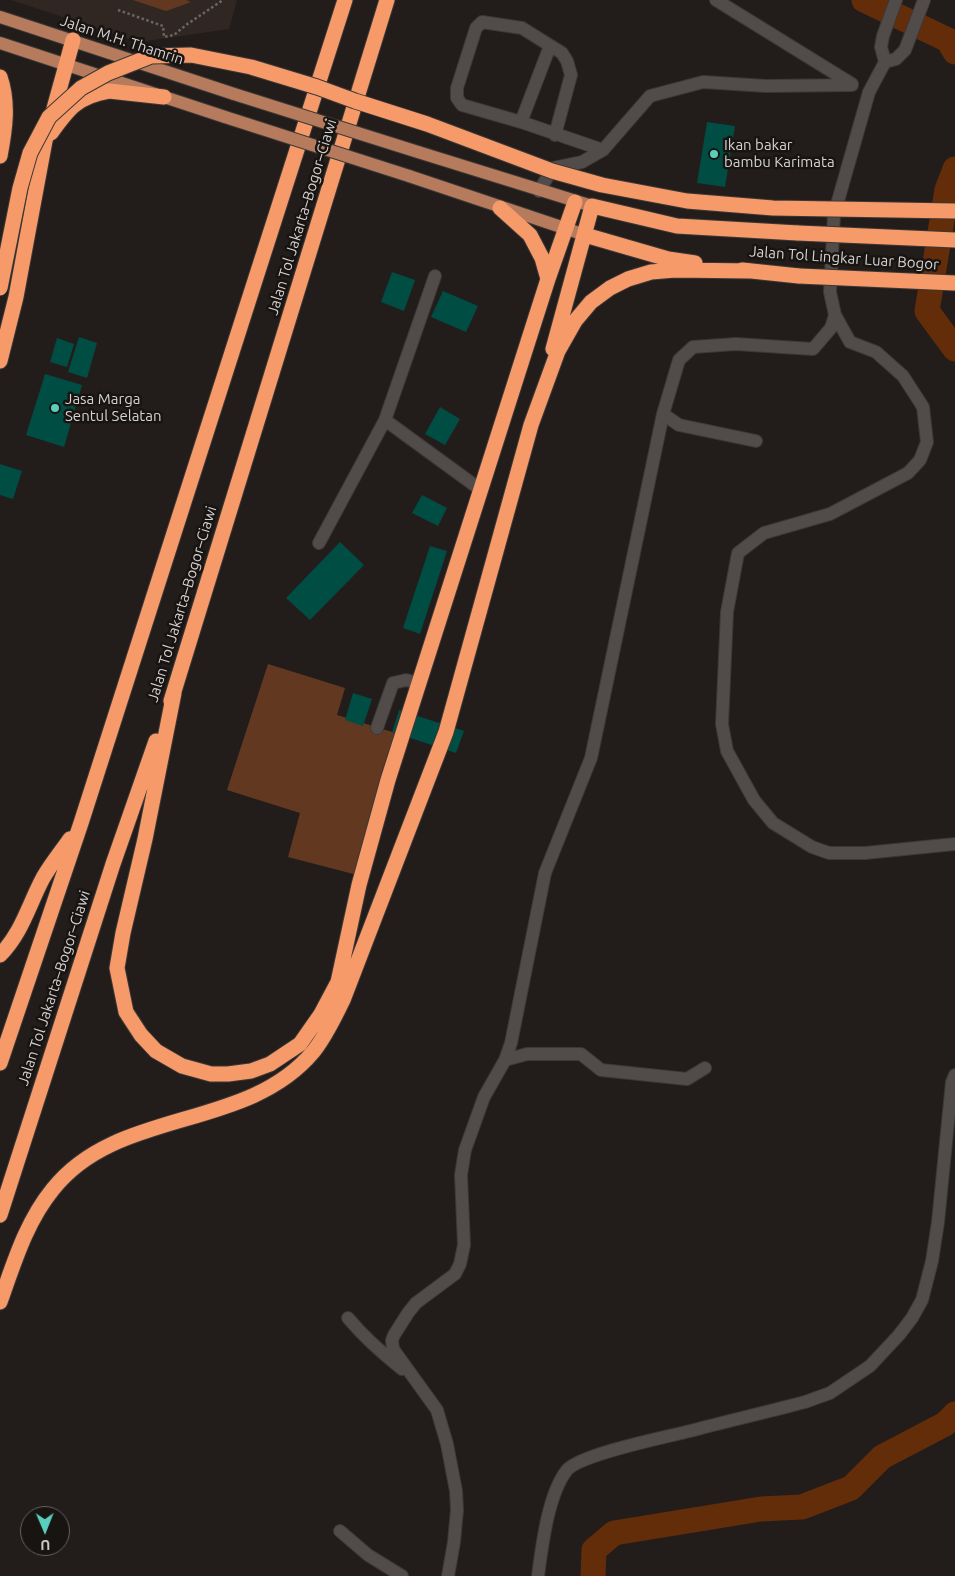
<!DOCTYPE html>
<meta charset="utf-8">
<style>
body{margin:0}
#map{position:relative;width:955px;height:1576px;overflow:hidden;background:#221d1b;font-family:Ubuntu,sans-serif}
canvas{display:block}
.north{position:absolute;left:20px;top:1506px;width:50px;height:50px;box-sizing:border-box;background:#181412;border:1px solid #64605e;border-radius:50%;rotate:179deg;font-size:14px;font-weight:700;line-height:20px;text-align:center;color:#d6d2d1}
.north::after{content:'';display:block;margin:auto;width:18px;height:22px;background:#5acebc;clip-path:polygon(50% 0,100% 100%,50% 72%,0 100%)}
</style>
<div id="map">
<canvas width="955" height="1576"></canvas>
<div class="north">U</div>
</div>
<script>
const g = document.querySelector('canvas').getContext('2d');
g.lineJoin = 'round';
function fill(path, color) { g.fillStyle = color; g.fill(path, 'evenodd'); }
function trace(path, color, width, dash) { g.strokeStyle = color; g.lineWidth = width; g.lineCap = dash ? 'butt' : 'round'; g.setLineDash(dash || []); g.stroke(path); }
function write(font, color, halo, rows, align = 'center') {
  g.font = font + ' Ubuntu,sans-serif'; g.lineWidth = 5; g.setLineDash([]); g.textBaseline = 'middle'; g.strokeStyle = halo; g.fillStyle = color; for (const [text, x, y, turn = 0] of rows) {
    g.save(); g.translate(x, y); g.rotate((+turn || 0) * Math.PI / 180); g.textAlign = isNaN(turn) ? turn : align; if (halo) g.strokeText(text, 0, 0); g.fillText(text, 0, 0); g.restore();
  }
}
fill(new Path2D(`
 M11,0H237L229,29L139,42Z`), '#312722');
fill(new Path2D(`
 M133,0H186L191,2L166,11Z
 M268,664L345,688L337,715L402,735L361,876L288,857L300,813L227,790Z`), '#633821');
trace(new Path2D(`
 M864,0L948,40L955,52
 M955,169L947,190L927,311L955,349
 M593,1576L594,1550L614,1533L761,1509L802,1507L851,1488L882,1457L945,1424L955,1414`), '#632d09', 25);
fill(new Path2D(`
 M707,122L735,126L725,187L697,183Z
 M392,272L415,280L404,311L381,302Z
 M443,291L478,306L466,332L431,317Z
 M79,337L97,343L87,378L68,372Z
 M57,338L74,344L67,367L50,362Z
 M45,374L82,385L64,447L26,435Z
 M440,407L460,419L445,445L425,434Z
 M0,464L22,471L13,499L0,495Z
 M422,495L447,508L438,526L412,513Z
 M340,542L364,565L310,620L286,598Z
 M430,546L447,551L420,634L403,628Z
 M353,693L372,699L363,726L345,720Z
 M399,710L464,731L456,753L392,732Z`), '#004d44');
const minor = new Path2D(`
 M716,0L852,84
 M896,0L883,36L881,47L885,62L869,92L834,215L830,292L835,315L850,342L876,352L903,376L923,407L927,442L920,460L908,473L830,514L764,533L738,553L727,612L722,724L727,751L754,800L773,823L812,847L829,853H865L955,844
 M885,62L896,59L905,50L924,0
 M521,122L550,46
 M555,135L571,75L567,61L562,53L522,28L482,22L476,28L457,88V98L462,105L521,122L603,150
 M539,191L553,168L582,162L603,150L650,96L703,82L766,86L852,85
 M663,414L679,425L756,441
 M385,420L481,490
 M319,543L385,420L435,276
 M377,728L393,683L406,680L419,683
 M505,1060L527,1054H581L601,1070L687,1079L705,1068
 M348,1318C364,1337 383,1354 402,1369
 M340,1531L368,1555L402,1576
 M448,1576L454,1542L457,1510L456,1491L447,1444L437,1410L393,1349L392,1340L394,1335L408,1313L416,1303L455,1274L460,1264L464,1245L461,1175L465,1150L484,1097L505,1060L511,1043L545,873L591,758L663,414L679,360L693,347L736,344L813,349L831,328L835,315
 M538,1576C542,1546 548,1494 567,1470C581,1454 666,1437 690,1431C728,1421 767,1412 805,1402L830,1393L870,1366L899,1335L912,1318L922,1300L932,1261L938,1222L952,1082L955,1075`);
const major = new Path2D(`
 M0,17L234,94
 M0,43L225,117
 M418,152L592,206
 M409,176L585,235`);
const highway = new Path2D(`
 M0,77C9,103 5,130 0,156
 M51,133C68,109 78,96 109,91L164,97
 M500,208L530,235L542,258L548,279
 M585,235L668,259L695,263
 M742,270L799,276
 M553,349L592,206L677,226L798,233
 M0,361L16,297L45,141L73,40
 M174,693L145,839L123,933L117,968L126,1012L141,1035L156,1051L182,1066L211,1074H228L251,1071L270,1064L300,1044L321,1014L338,982L359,885L388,780L548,279L575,202
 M171,701L387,0
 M0,955C22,933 29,904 43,878C51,864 61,852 70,839
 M0,1063L81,823L345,0
 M0,1215L113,864L156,741
 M0,1302C14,1263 26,1222 53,1189C118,1107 246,1132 313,1052C326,1036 334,1018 343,1000L446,732L531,425L558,351L575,321L591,302L610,288L628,279L651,272L675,270L752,271`);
trace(minor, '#3c3837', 14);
trace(major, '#3c3837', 14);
trace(highway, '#3c3837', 17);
trace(new Path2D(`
 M118,10L163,26L164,37L174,35L186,25L223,0`), '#6a6664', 2.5, [2.5, 2.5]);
trace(minor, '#514c49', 12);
trace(major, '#b57b5c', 12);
trace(highway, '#f79a69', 15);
const majorBridge = new Path2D(`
 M234,94L418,152
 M225,117L409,176`);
const highwayBridge = new Path2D(`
 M798,233L955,240
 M799,276L955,283
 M0,288L20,188L30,153L49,117L81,88L108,73L151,56L191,55L251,67L317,87L355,101L427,124L552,171L602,185L687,201L773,208L955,211`);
trace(majorBridge, '#3c3837', 14, []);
trace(highwayBridge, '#3c3837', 17, []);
trace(majorBridge, '#b57b5c', 12);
trace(highwayBridge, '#f79a69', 15);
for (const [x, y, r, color] of [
 [714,154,5,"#5acebc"],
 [55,408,5,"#5acebc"]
]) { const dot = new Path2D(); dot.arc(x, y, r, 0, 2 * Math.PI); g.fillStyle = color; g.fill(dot); trace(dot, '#181412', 2); }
write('15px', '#d6d2d1', '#181412', [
 ["Jalan M.H. Thamrin",122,40,18],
 ["Jalan Tol Jakarta–Bogor–Ciawi",302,217,-73],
 ["Jalan Tol Lingkar Luar Bogor",844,258,4],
 ["Jalan Tol Jakarta–Bogor–Ciawi",182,604,-73],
 ["Jalan Tol Jakarta–Bogor–Ciawi",54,988,-72]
]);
write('15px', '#d6d2d1', '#181412', [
 ["Ikan bakar",724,145],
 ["bambu Karimata",724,162],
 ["Jasa Marga",65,399],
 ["Sentul Selatan",65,416]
], 'left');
</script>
